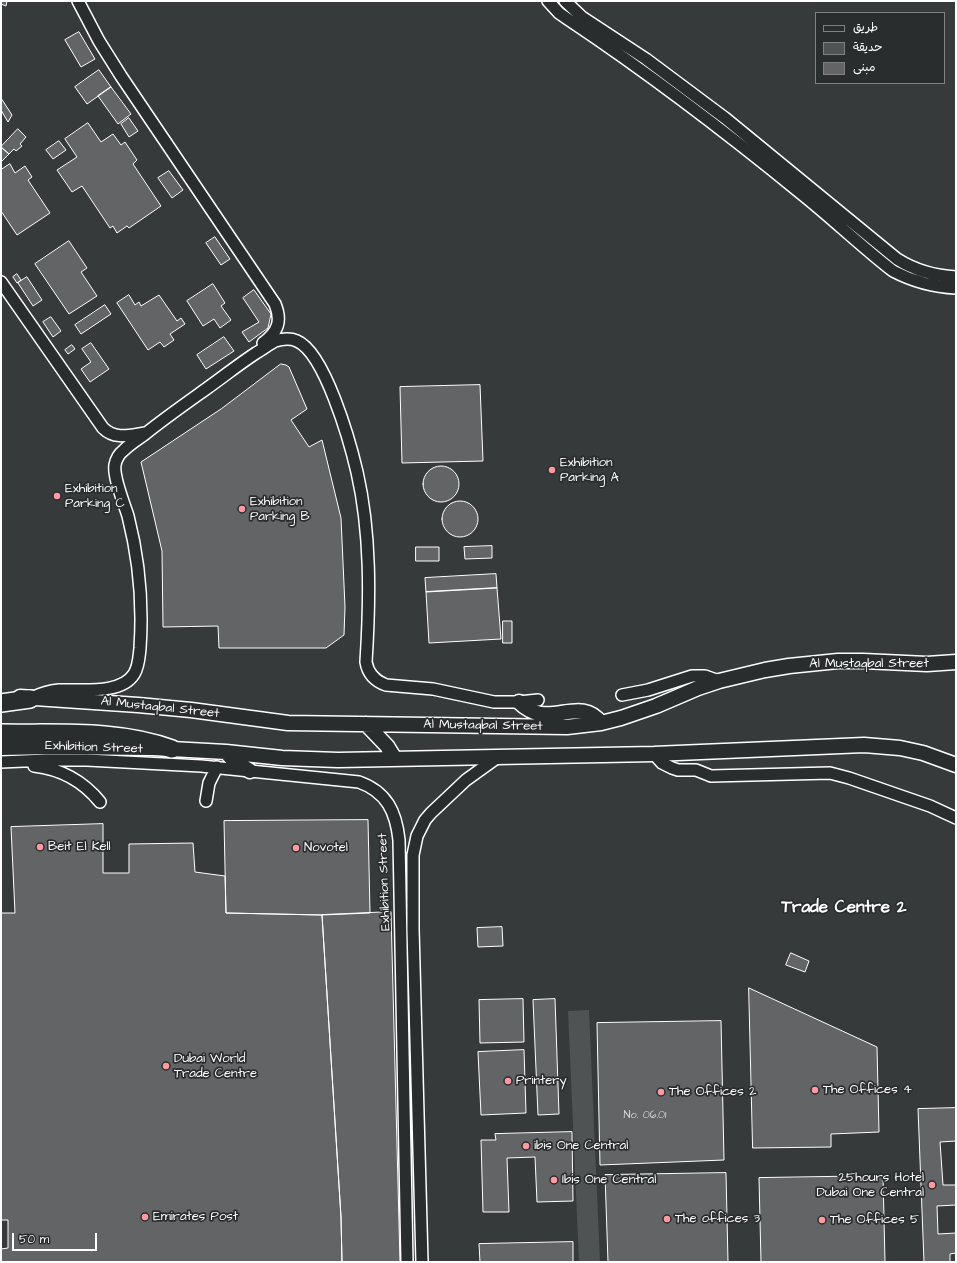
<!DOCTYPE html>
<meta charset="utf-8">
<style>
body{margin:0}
#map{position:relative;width:957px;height:1263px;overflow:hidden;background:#373a3b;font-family:"Architects Daughter","Playpen Sans Arabic",sans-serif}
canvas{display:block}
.frame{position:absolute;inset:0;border:2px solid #fff;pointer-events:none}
.legend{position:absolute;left:815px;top:12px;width:130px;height:72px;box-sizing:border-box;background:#2a2d2e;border:1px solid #7f8182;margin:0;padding:5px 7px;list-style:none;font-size:12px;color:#fff}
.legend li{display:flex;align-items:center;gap:8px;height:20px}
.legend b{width:20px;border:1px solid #7f8182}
.scale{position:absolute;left:12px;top:1233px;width:85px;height:18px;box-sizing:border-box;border:2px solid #fff;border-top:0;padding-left:5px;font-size:12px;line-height:14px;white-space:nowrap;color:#fff;-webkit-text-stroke:3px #2a2d2e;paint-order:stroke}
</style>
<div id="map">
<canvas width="957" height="1263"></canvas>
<div class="frame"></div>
<ul class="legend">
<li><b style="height:5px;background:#2a2d2e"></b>طريق</li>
<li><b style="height:11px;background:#505354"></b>حديقة</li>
<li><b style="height:11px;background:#636465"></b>مبنى</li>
</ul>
<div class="scale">50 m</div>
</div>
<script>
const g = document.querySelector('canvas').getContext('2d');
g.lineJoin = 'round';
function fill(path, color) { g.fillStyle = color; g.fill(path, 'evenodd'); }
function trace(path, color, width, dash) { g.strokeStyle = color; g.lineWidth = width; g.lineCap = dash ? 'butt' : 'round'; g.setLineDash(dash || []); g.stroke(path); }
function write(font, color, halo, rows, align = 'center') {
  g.font = font + ' "Architects Daughter",sans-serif'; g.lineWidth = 3.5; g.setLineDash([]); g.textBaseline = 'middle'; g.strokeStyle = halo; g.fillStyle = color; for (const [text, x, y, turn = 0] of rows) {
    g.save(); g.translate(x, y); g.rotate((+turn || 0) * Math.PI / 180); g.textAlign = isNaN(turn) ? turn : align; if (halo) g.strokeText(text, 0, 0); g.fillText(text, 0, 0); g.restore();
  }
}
fill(new Path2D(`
 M589,1010L600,1262H579L568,1011Z`), '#505354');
const building = new Path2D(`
 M1,1H7L6,6L1,4Z
 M79,32L95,59L81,67L65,40Z
 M99,70L111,87L87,104L75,87Z
 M111,87L131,114L118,124L98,96Z
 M1,98L12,115L8,122L1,110Z
 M129,118L138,131L129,137L121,124Z
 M88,123L101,142L113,134L121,145L125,142L137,160L133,164L161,206L129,228L127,226L117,233L113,226L110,228L82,186L72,192L57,170L77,157L65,139Z
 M18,129L26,137L20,144L22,146L16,151L14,149L9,154L1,147Z
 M59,141L66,150L53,159L46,150Z
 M1,147L9,154L1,162Z
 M10,164L15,173L25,166L32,177L28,180L50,213L17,235L1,211V170Z
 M169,171L183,190L172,198L158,178Z
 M215,237L230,259L221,265L206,243Z
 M69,241L87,268L81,272L97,296L69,314L35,264Z
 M17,274L21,280L17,283L13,277Z
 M27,277L42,300L33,306L18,283Z
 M213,284L225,303L221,306L231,320L220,328L214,319L203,326L187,301Z
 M254,290L271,314L268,328L249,342L242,332L259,322L243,298Z
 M129,295L135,305L139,302L141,306L159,295L177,321L181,318L185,324L170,334L174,340L164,347L160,342L148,350L117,303Z
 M105,305L111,314L81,334L75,325Z
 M51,317L61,331L53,337L43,322Z
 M224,337L234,351L206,369L197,355Z
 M91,343L109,369L90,382L81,369L91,362L82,349Z
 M72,345L75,349L68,354L65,350Z
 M281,364L286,365L289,367L307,409L291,420L309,447L322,440L341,518L345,607L344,635L326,648H219L218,626L163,627L162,551L141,462L221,409Z
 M480,385L483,461L402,463L400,387Z
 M423 484a18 18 0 1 1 36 0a18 18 0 1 1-36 0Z
 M442 519a18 18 0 1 1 36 0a18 18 0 1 1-36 0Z
 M492,546V558L465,559L464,547Z
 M416,547H439V561H416Z
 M496,574L497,588L426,592L425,578Z
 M497,588L501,639L429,643L426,592Z
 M503,621H512V643H503Z
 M368,820L370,913L322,915L226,913L224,821Z
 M103,824V873H129V844L193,843L195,872L225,876L226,913L322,915L341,1217L342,1262H1V1249L8,1248V1220H1V913H15L11,827Z
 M391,912L400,1262H342L341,1217L322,915Z
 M502,927L503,946L478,947L477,928Z
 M791,953L809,961L805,972L786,965Z
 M749,988L877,1047L879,1132L831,1134V1147L753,1148Z
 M523,999L524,1042L480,1043L479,1000Z
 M555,999L559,1114L538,1115L533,1000Z
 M721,1021L724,1160L600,1165L597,1023Z
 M524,1050L526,1113L481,1115L478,1052Z
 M956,1108V1141L940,1142L943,1185H956V1205L937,1206L938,1234L956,1233V1253L950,1254V1262H924L918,1109Z
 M572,1132L573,1201L537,1202L535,1157L507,1158L509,1212H483L481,1140H496L495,1134Z
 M726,1173L728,1262H608L605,1175Z
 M883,1176L885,1262H761L759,1178Z
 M573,1242V1262H480L479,1244Z`);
fill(building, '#636465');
trace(building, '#fff', 1);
const minor = new Path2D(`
 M78,1L99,41L121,76L275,304C282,321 278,332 263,343
 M548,1L559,13L569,20C650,74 727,133 803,195C833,219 862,247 893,271C914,282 933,287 956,288
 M565,1L582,17L646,59L725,118L897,259C916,271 934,276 956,277
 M1,282L103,428C115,440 130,435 145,433
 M622,695L648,690L692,676H705L719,681
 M34,697C42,693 50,691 59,690C81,689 121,695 134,674C139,666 139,657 140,648C143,605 139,559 128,516C124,503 113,477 115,465C116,459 119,454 124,450C130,444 138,439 145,434C165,418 185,404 206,389C223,377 239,364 256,353C263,349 269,344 275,341C282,339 290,338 297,341C325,353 350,442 357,472C371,533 370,599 366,662C368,674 375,681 386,685L433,689L494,702H519L538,700
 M654,754L662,763L672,768L678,770H696L711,776L830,773L849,778L930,806L956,818
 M1,762L46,760H87L201,766L359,782C387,792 396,812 399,840L407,1262
 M34,766C61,769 83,781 100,802
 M206,801L209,783L217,767
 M422,1262L413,929V855L417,836L425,820L431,813L466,780L498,757`);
const major = new Path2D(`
 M20,697L138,705L191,710L288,723L567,727L601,723L621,718L656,706L698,688L719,681L765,670L789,666L838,661H863L927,664L956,662
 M519,702C525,708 532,712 541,714C563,717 585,701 601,723
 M366,724L387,746L395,759
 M1,748L50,747L153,748L226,752L282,758L338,760L654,754L864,745L900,748L923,753L956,765
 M226,752L234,761L250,771`);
const highway = new Path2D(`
 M1,703L30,699
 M1,733C58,734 118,729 172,749`);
trace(minor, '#fff', 14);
trace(major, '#fff', 17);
trace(highway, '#fff', 20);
trace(minor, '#2a2d2e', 11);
trace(major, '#2a2d2e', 14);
trace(highway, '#2a2d2e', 17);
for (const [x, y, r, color] of [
 [552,470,4,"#ff9aa2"],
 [57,496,4,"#ff9aa2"],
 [242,509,4,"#ff9aa2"],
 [40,847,4,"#ff9aa2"],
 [296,848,4,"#ff9aa2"],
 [166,1066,4,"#ff9aa2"],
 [508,1081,4,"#ff9aa2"],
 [815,1090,4,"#ff9aa2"],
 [661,1092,4,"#ff9aa2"],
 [526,1146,4,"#ff9aa2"],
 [554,1180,4,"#ff9aa2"],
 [932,1185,4,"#ff9aa2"],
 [145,1217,4,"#ff9aa2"],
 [667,1219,4,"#ff9aa2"],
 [822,1220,4,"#ff9aa2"]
]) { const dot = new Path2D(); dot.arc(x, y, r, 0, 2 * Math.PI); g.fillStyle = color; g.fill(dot); trace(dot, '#2a2d2e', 1.5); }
write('11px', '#d8d8d8', null, [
 ["No. 06.01",645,1116]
]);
write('13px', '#fff', '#2a2d2e', [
 ["Exhibition",560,463],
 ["Parking A",560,478],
 ["Exhibition",65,489],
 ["Parking C",65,504],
 ["Exhibition",250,502],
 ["Parking B",250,517],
 ["Beit El Kell",48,847],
 ["Novotel",304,848],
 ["Dubai World",174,1059],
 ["Trade Centre",174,1074],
 ["Printery",516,1081],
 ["The Offices 4",823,1090],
 ["The Offices 2",669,1092],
 ["ibis One Central",534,1146],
 ["25hours Hotel",924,1178,"right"],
 ["Dubai One Central",924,1193,"right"],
 ["Ibis One Central",562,1180],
 ["Emirates Post",153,1217],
 ["The offices 3",675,1219],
 ["The Offices 5",830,1220]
], 'left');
write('13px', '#fff', '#2a2d2e', [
 ["Al Mustaqbal Street",869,664],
 ["Al Mustaqbal Street",160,708,6],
 ["Al Mustaqbal Street",483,726,1],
 ["Exhibition Street",94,748,2],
 ["Exhibition Street",385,882,-92]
]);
write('bold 17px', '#fff', '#2a2d2e', [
 ["Trade Centre 2",844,908]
]);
</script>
